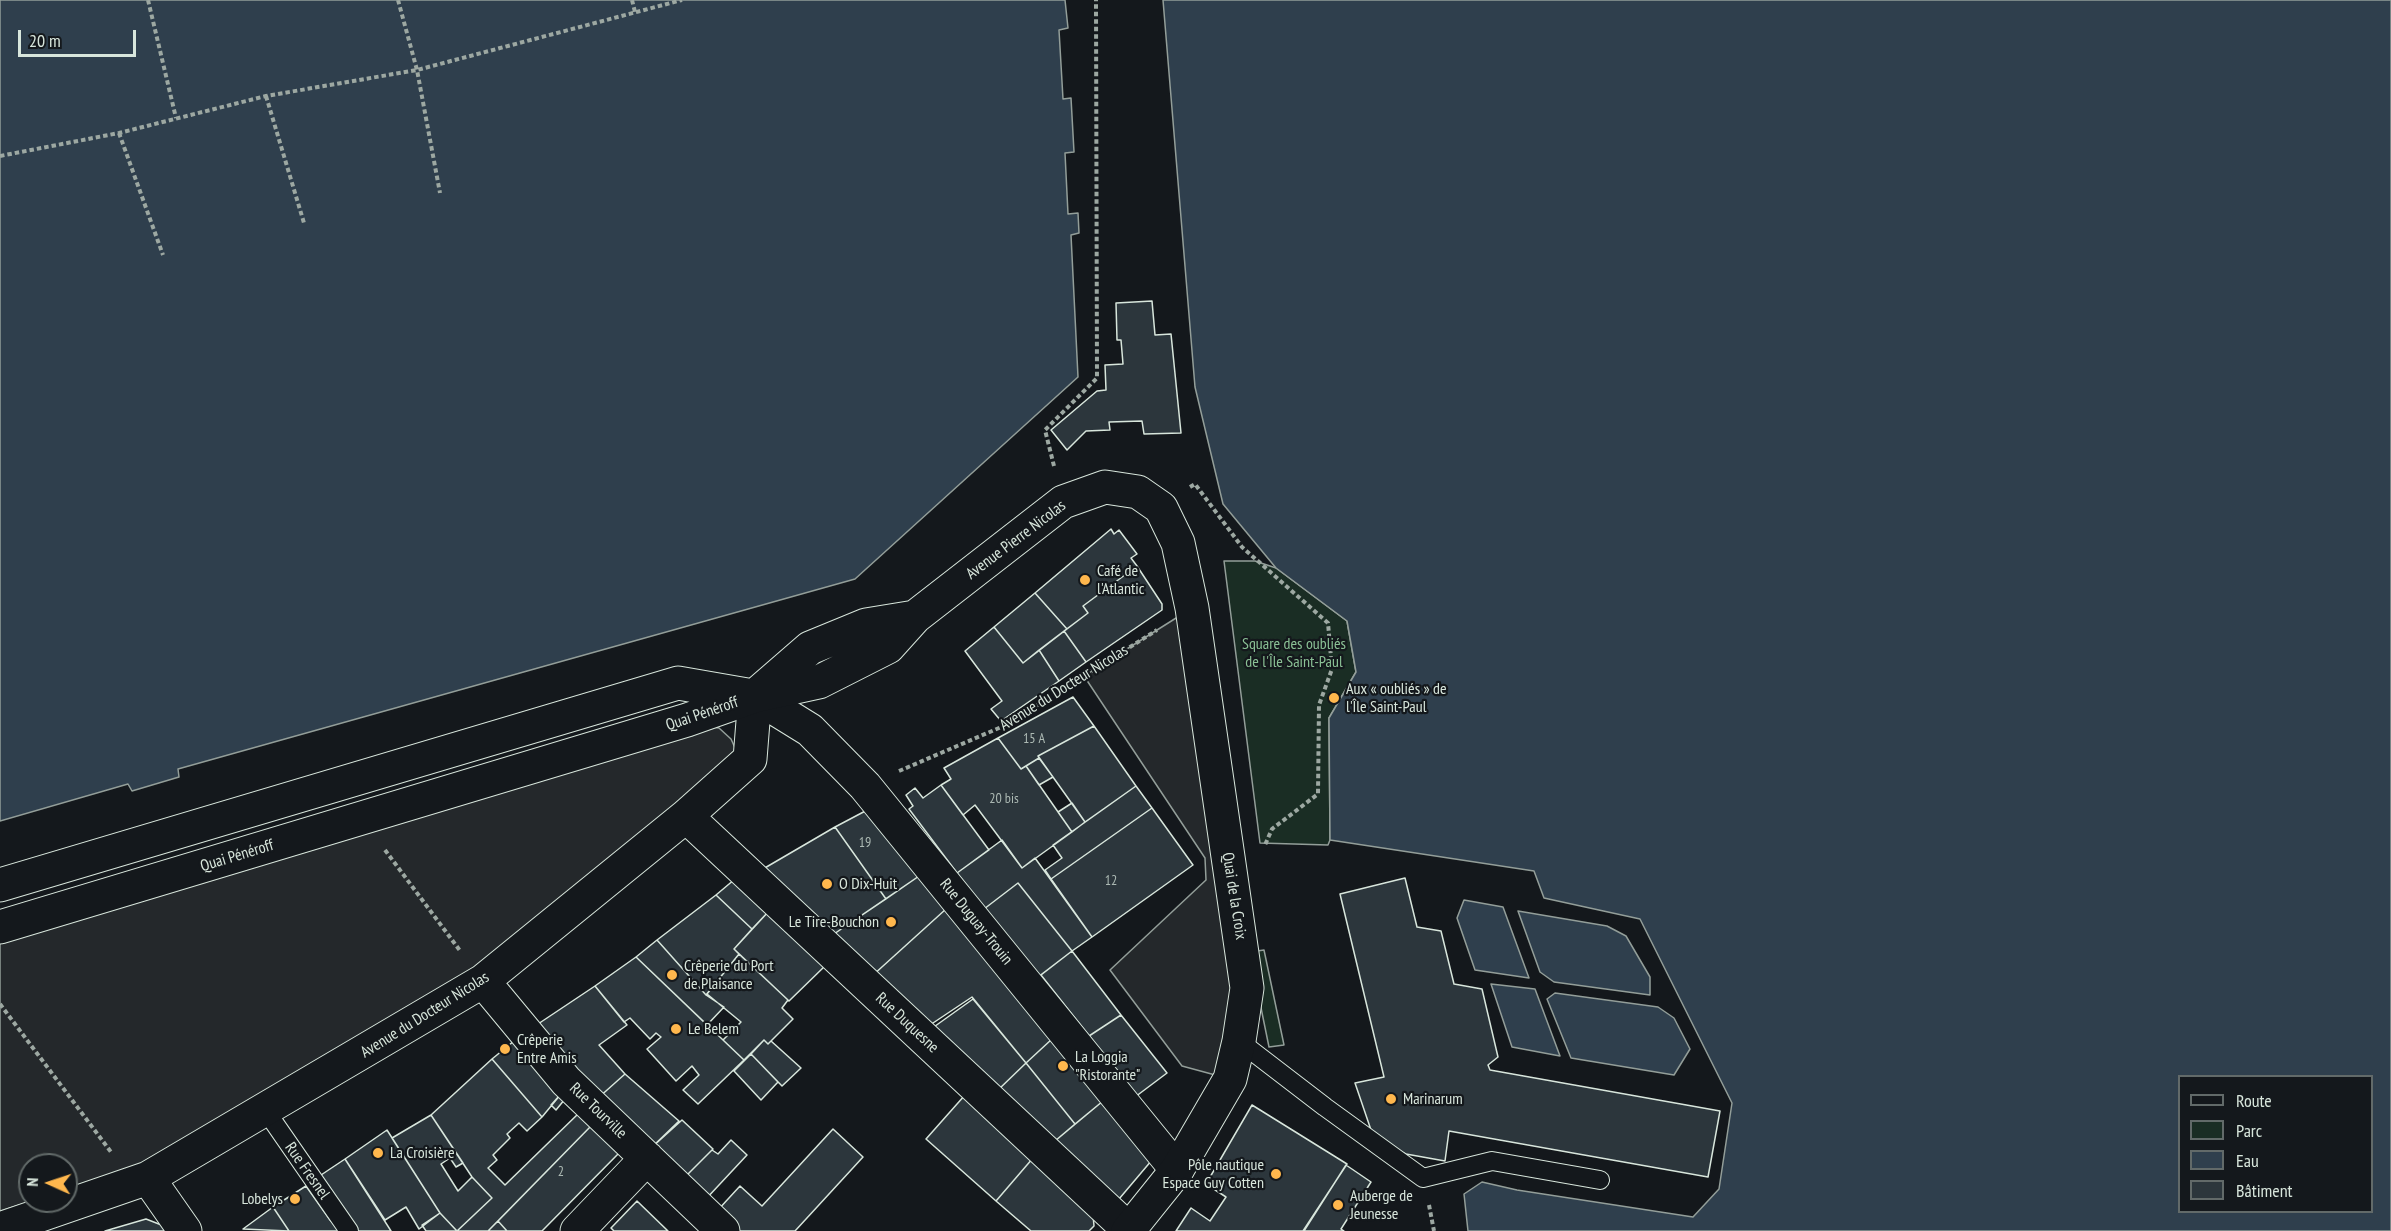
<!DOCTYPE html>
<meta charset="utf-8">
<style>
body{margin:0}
#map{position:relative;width:2391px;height:1231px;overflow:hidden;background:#14181c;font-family:"PT Sans Narrow",sans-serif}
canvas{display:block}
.legend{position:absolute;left:2178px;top:1075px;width:195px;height:138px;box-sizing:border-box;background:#14181c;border:2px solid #626a69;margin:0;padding:8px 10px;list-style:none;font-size:18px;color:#d8e6dc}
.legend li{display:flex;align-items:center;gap:12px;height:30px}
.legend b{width:30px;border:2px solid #626a69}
.north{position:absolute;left:18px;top:1153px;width:60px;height:60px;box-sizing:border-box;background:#14181c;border:2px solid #626a69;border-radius:50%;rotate:273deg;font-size:16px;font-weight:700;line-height:24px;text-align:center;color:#d8e6dc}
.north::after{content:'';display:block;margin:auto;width:21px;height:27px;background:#ffb74d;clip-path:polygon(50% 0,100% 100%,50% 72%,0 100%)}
.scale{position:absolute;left:18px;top:30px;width:118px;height:27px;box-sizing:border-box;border:3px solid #d8e6dc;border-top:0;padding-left:8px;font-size:18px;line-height:21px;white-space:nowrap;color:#d8e6dc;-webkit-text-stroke:4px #14181c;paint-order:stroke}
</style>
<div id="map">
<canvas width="2391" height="1231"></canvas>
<ul class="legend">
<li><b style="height:8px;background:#14181c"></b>Route</li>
<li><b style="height:16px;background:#1a2d24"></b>Parc</li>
<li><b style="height:16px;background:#2f3f4d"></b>Eau</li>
<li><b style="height:16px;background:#2c363c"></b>Bâtiment</li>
</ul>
<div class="north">N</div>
<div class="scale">20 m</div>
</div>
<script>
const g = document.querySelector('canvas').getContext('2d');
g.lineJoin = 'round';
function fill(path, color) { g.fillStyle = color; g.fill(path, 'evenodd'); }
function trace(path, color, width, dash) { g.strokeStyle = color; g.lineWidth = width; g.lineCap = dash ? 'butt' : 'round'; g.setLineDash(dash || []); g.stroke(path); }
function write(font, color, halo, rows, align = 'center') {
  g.font = font + ' "PT Sans Narrow",sans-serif'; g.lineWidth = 4.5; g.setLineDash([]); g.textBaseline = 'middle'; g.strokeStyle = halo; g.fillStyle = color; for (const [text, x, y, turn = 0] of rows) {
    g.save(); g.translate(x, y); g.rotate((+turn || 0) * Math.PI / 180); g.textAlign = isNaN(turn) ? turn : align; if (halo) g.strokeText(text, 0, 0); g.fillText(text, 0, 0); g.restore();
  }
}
const green = new Path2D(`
 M1224,561H1255L1276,568L1347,621L1356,672L1329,718L1330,840L1328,845L1260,843Z
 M1264,950L1284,1045L1269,1047L1259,998L1257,951Z`);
fill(green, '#1a2d24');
trace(green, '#939e99', 1.5);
const parking = new Path2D(`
 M1192,608L1240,925L1230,1079L1182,1066L1110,970L1206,880L1205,858L1084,676Z
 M713,727L719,728L731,739L736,750L728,766L485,965L145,1165L66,1190V1165H30V1201H32L0,1211V938Z`);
fill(parking, '#24282b');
trace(parking, '#939e99', 1.5);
const water = new Path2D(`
 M0,0H1065L1068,28L1059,30L1063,99L1071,98L1074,152L1065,153L1068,214L1078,213L1079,233L1071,235L1078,377L855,579L178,769L179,777L132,791L128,784L0,821Z
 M1163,0H2391V1231H1468L1464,1194L1482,1182L1517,1190L1693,1217L1719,1189L1732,1103L1640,919L1544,898L1534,871L1330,840L1329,718L1356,672L1347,621L1276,568L1223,504L1195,387ZM2180,1076H2372V1212H2180Z
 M1464,900L1503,907L1529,978L1475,970L1457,918Z
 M1518,911L1607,926L1626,936L1650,977V995L1554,982L1540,972Z
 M1491,984L1535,989L1560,1056L1512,1047Z
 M1555,993L1658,1007L1674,1018L1690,1049L1674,1075L1571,1058L1547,999Z`);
fill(water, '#2f3f4d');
trace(water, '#939e99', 1.5);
const building = new Path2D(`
 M1152,301L1155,335L1171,334L1181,433L1144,434L1142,421L1109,422L1110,430L1086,431L1067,450L1051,430L1097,391L1106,390L1105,365L1123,364L1121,340H1117L1116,303Z
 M1111,529L1114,534L1119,530L1137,554L1131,558L1137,566L1083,606L1088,613L1067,629L1035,593Z
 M1137,566L1162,604V610L1086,662L1064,631L1088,613L1083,606Z
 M1035,593L1067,629L1023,663L994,627Z
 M994,627L1023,663L1039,650L1059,681L1001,721L991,709L1002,701L965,651Z
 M1064,631L1086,662L1059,681L1039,650Z
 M1073,697L1094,726L1038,756L1039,758L1021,769L998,738Z
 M1094,726L1136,786L1085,822L1038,756Z
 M998,738L1021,769L1026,766L1072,832L1022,868L975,805L963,815L941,785L951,779L944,768Z
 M1039,758L1053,777L1039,785L1026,766Z
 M941,785L989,850L957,873L909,809L913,806L906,795L915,788L923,798Z
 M1136,786L1152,808L1051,879L1045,870L1062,858L1053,845Z
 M1072,803L1085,822L1072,832L1058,812Z
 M871,808L922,874L886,899L835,827Z
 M1152,808L1193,865L1092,937L1051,879Z
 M835,827L886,899L831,936L763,869Z
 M1002,840L1022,868L1035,858L1092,937L1072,951L1018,883L984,909L957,873Z
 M922,874L946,909L872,976L831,936Z
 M1405,878L1417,927L1441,931L1454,984L1482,989L1498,1057L1488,1065L1490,1070L1720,1111L1708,1177L1449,1131L1445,1161L1406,1154L1386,1145L1371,1130L1355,1083L1384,1077L1340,894Z
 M735,879L769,911L752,929L716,895Z
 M1018,883L1072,951L1038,977L984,909Z
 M716,895L752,929L734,949L739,954L706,995L657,940Z
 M946,909L1052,1039L1026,1063L972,997L927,1027L872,976Z
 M769,911L826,965L789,1001L734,949Z
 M657,940L706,995L724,1007L707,1025L636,957Z
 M1072,951L1121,1015L1089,1036L1041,975Z
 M739,954L788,1000L782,1008L793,1019L768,1044L764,1040L744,1060L723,1040L741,1022L707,994Z
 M636,957L744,1060L698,1104L683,1090L699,1075L692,1066L676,1081L647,1049L661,1037L656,1033L650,1039L630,1018L624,1022L595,986Z
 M595,986L627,1025L599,1045L625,1074L597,1099L535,1026Z
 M973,999L1026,1063L998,1090L931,1029Z
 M1121,1015L1167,1073L1135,1097L1089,1036Z
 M1052,1039L1103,1101L1075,1124L1026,1063Z
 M764,1040L768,1044L771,1041L801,1068L782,1086L751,1054Z
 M514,1041L561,1094L542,1117L492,1059Z
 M751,1054L778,1082L761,1100L734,1071Z
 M492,1059L542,1117L527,1131L519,1123L507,1134L510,1138L493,1155L497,1160L488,1168L505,1185L579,1113L592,1125L488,1231H457L492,1198L472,1177L431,1115Z
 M1026,1063L1075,1124L1055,1141L998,1090Z
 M625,1074L679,1121L650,1149L597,1099Z
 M560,1095L565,1099L556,1110L551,1105Z
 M965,1095L1033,1158L996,1201L926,1139Z
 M1103,1101L1152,1160L1119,1199L1055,1141Z
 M1252,1105L1347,1164L1303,1231H1176L1191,1208L1210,1221L1226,1197L1206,1184Z
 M431,1115L463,1163L456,1167L450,1158L441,1164L458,1191L472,1177L492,1198L457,1231L440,1213L392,1138Z
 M682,1120L713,1149L683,1179L650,1149Z
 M592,1125L620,1152L542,1231H507L498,1221Z
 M833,1129L863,1157L795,1231H738L717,1211L740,1186L762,1206Z
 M387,1130L440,1213L419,1229L406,1207L385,1220L345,1159Z
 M731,1140L747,1155L705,1200L683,1179L712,1150L718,1154Z
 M1033,1158L1093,1215L1094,1226L1089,1231H1031L996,1201Z
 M345,1159L391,1231H357L318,1177Z
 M1346,1165L1371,1182L1341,1229L1344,1231H1304Z
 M306,1186L330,1220L340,1231H289L273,1207Z
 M637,1201L668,1231H614L611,1228Z
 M273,1207L289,1231L243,1229Z
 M440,1213L457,1231H426L422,1225Z
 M146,1219L164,1226L167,1231H105Z
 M498,1221L507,1231H488Z`);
fill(building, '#2c363c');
trace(building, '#d8e6dc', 1.5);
const lane = new Path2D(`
 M1239,1041L1325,1107L1423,1178L1492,1161L1600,1180
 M266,1111L349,1231`);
const street = new Path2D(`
 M686,816L1129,1230
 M483,981L566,1081L723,1231
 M148,1178L185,1231
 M0,1229L148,1178L483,981L686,816L750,759L755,696L810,730L865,786L1177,1170
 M577,1231L647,1158`);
const secondary = new Path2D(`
 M757,694L810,648L866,625L915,617
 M0,885L678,683L753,696
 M0,927L687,720L755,696L819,682L888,647L915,617L1063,502L1105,487L1138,492L1161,508L1178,543L1192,608L1247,988L1239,1041L1230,1079L1177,1170L1128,1231`);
trace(lane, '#d8e6dc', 20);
trace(street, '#d8e6dc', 35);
trace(secondary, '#d8e6dc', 35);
trace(new Path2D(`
 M148,0L176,118
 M398,0L417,70L440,193
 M632,0L635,12
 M266,96L304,223
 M119,133L163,255
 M0,156L119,133L266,96L417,70L682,0
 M1054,466L1045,430L1097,378L1096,0
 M1190,487L1195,484L1242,547L1328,623L1332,669L1319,705L1318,794L1272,829L1265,845
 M899,771L1006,725L1157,630
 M385,850L461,952
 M0,1004L111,1152
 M1429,1205L1434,1231`), '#9da8a2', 4, [4.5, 3]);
trace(lane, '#14181c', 18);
trace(street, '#14181c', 33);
trace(secondary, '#14181c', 33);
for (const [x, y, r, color] of [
 [1085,580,6,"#ffb74d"],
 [1334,698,6,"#ffb74d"],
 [827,884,6,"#ffb74d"],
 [891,922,6,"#ffb74d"],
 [672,975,6,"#ffb74d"],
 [676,1029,6,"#ffb74d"],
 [505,1049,6,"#ffb74d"],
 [1063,1066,6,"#ffb74d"],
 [1391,1099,6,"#ffb74d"],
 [378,1153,6,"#ffb74d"],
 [1276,1174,6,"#ffb74d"],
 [295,1199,6,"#ffb74d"],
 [1338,1205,6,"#ffb74d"]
]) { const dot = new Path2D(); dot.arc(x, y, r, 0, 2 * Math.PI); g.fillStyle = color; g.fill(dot); trace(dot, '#14181c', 2); }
write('14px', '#adbab4', null, [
 ["15 A",1034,739],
 ["20 bis",1004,799],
 ["19",865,843],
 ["12",1111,881],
 ["2",561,1172]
]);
write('16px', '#d8e6dc', '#14181c', [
 ["Avenue Pierre Nicolas",1016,540,-37],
 ["Avenue du Docteur Nicolas",1064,688,-32],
 ["Quai Pénéroff",702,714,-19],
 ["Quai Pénéroff",237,856,-17],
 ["Quai de la Croix",1234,896,81],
 ["Rue Duguay-Trouin",976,922,51],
 ["Avenue du Docteur Nicolas",425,1015,-32],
 ["Rue Duquesne",907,1023,43],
 ["Rue Tourville",598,1111,44],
 ["Rue Fresnel",307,1171,55]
]);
write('16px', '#d8e6dc', '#14181c', [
 ["Café de",1097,571],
 ["l'Atlantic",1097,589],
 ["Aux « oubliés » de",1346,689],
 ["l'Île Saint-Paul",1346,707],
 ["O Dix-Huit",839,884],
 ["Le Tire-Bouchon",879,922,"right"],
 ["Crêperie du Port",684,966],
 ["de Plaisance",684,984],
 ["Le Belem",688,1029],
 ["Crêperie",517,1040],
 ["Entre Amis",517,1058],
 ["La Loggia",1075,1057],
 ["\"Ristorante\"",1075,1075],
 ["Marinarum",1403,1099],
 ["La Croisière",390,1153],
 ["Pôle nautique",1264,1165,"right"],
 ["Espace Guy Cotten",1264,1183,"right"],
 ["Auberge de",1350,1196],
 ["Jeunesse",1350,1214],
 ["Lobelys",283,1199,"right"]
], 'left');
write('16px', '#8ac095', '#14181c', [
 ["Square des oubliés",1294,644],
 ["de l'Île Saint-Paul",1294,662]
]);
</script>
